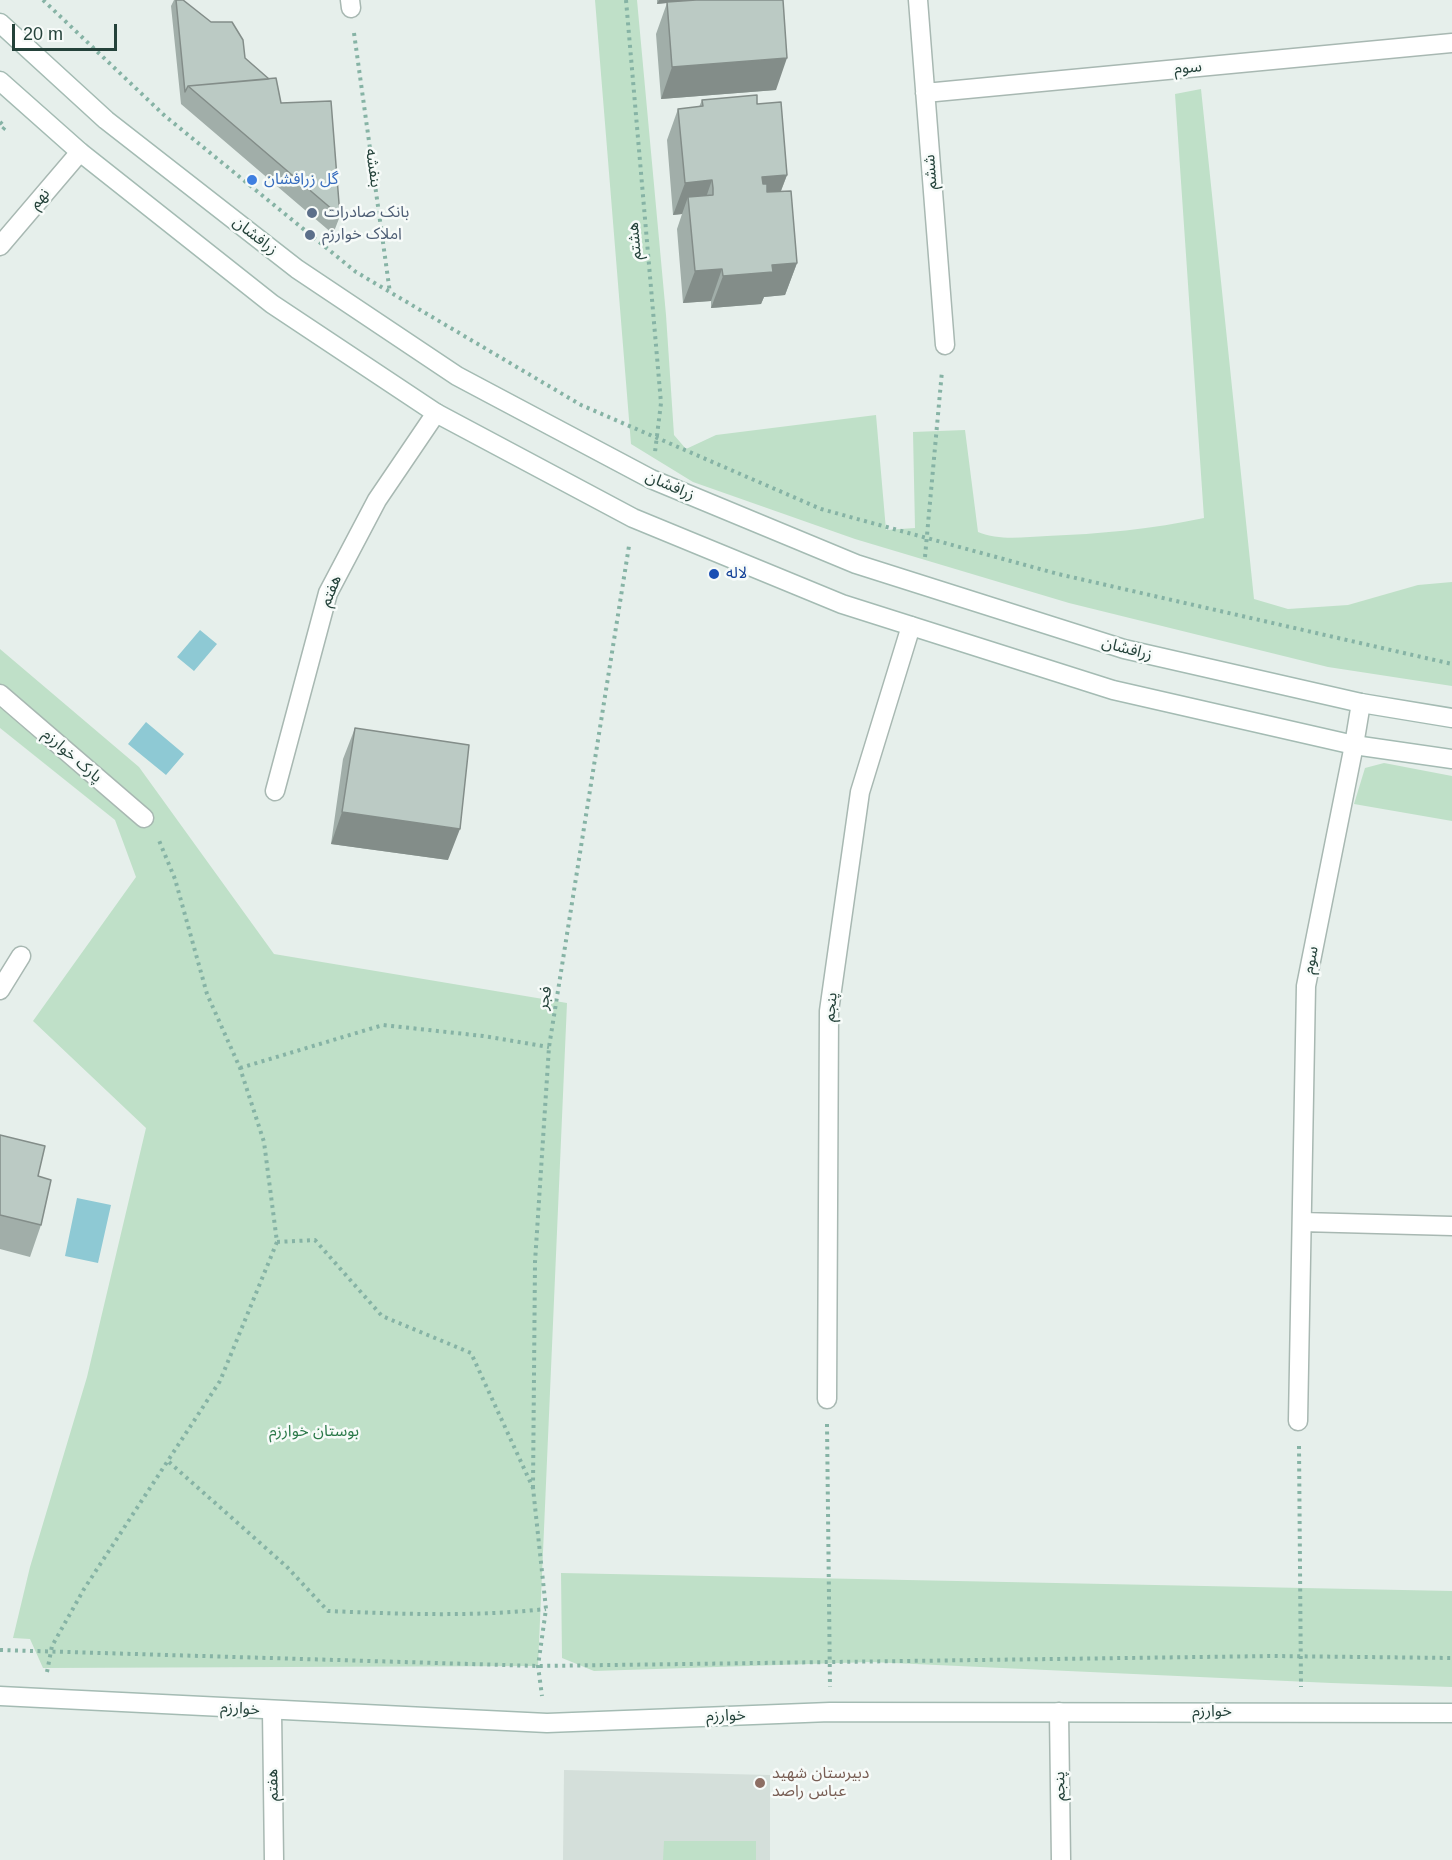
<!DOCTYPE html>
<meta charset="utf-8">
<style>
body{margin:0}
#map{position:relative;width:1452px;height:1860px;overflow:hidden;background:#e6efeb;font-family:Arial,sans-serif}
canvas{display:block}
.scale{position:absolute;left:12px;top:24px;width:105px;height:27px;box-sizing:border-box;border:3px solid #24423a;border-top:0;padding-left:8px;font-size:18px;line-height:21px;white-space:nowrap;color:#24423a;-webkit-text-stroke:4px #f7fbf9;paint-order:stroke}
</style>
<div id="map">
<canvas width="1452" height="1860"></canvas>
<div class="scale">20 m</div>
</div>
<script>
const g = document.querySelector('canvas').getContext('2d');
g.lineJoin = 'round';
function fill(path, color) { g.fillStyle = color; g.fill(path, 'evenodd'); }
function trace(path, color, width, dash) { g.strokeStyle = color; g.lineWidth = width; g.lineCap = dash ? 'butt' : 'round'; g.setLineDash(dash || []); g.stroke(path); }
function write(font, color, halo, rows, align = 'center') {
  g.font = font + ' Arial,"Noto Sans Arabic",sans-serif'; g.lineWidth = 5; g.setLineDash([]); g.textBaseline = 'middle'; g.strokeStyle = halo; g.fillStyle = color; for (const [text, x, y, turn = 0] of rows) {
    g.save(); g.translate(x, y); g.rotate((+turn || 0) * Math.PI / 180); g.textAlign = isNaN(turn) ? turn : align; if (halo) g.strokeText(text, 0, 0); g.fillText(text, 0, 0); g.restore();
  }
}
fill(new Path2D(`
 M564,1770L770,1775V1860H563Z`), '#d4dfda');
fill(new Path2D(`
 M595,0H637L666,315L674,435L686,449L716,435L876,415L886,530L915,528L913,432L965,430L978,532C999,541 1025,537 1047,536C1099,534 1153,529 1204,518L1175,94L1201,89L1254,599L1288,609L1348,605L1418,585L1452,582V686L1328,667L1069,603L855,539L693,482L631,444Z
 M0,649L139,767L274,954L567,1003L538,1666L43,1668L30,1639L13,1638L30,1567L87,1377L146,1128L33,1021L136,877L115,820L0,728Z
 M1384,763L1452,776V821L1354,804L1365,768Z
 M561,1573L1452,1591V1687L1331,1683L871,1662L594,1671L562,1658Z
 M664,1841H756V1860H663Z`), '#bfe0c8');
fill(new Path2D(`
 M200,630L217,644L194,671L177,657Z
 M146,722L184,754L166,775L128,744Z
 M77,1198L111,1205L98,1263L65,1256Z`), '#8ec9d4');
const street = new Path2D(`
 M350,0L351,8
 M918,0L945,345
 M925,93L1452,43
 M0,246L80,152
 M0,694L144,818
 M275,791L328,593L377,500L436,413
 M0,990L21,956
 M1302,1222L1452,1226
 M827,1399L829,1011L860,792L911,626
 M1298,1421L1306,986L1354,745L1361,703
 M272,1711L274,1860
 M1059,1712L1061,1860`);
const secondary = new Path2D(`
 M0,23L106,120L297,269L457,376L651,479L856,564L1124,649L1361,703L1452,718
 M0,81L80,152L272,304L436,413L633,518L842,604L1113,690L1354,745L1452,759
 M0,1696L547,1723L830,1712L1452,1713`);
trace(street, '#a8b8b2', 21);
trace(secondary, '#a4bbb3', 21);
trace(new Path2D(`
 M43,0L165,116L356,272L581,405L821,509L1058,574L1452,664
 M626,0L661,403L655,452
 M354,33L390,293
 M0,122L5,127L0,133
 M925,557L942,371
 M240,1068L383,1025L483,1036L549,1047
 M277,1242L315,1240L382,1316L471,1353L533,1488L546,1609L538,1666L542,1696
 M827,1424L830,1687
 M1299,1446L1301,1687
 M169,1462L286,1566L328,1611C401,1614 473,1617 546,1609
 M533,1488L535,1262L549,1047L629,546
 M0,1650L538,1666L1273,1656L1452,1658
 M47,1672L52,1646L84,1589L220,1381L277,1242L264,1142L240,1068L207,994L175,879L158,838`), '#86b3a5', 4, [3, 4.5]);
trace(street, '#fff', 18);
trace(secondary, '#fff', 18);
fill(new Path2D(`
 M174,0H183L245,58L281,103L340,216L333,234L181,104L171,6Z
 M657,0H694L776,90L661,99L656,34L667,3L657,4Z
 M702,100L757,104L787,175L781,191L797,263L785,295L764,297L761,304L711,308V301L683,303L677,229L682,214L673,215L667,140L678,109L699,107Z
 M355,728L448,860L331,844L343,759Z
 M0,1135L38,1176L41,1225L30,1257L0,1249Z`), '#a1aea9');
fill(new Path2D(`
 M659,0H694L657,4Z
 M787,58L776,90L661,99L672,67Z
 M787,175L775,206L750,208L762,177Z
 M712,180L701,212L688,197L682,214L673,215L685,183Z
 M797,263L785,295L764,297L761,304L711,308L723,276L772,265Z
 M722,269L711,301L683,303L695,271Z
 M342,812L460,829L448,860L331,844Z`), '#838d89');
const building = new Path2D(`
 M176,0H183L211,22H232L243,40L245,58L269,79L188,86L185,92Z
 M696,0H783L787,58L672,67L667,2Z
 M276,78L281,103L331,101L340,216L188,86Z
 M757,95V104L781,102L787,175L762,177L763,184H767V192L791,191L797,263L772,265L773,272L723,276L722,269L695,271L688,197L713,195V188L712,180L685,183L678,109L703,106L702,100Z
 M355,728L469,745L460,829L342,812Z
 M0,1135L45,1146L38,1176L51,1180L41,1225L0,1215Z`);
fill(building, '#bbcac4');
trace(building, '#838d89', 1.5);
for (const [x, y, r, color] of [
 [252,180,6,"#3f7fe0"],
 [312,213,6,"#5c6f8a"],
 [310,235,6,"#5c6f8a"],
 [714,574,6,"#1a4fb4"],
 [760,1783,6,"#8d6e63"]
]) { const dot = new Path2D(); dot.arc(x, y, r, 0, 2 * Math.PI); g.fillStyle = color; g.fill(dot); trace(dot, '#f7fbf9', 2); }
write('16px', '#24423a', '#f7fbf9', [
 ["سوم",1188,68,-5],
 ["بنفشه",373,168,82],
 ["ششم",931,172,-94],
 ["نهم",40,199,-50],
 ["زرافشان",255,236,38],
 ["هشتم",635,241,-95],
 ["زرافشان",670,486,23],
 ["هفتم",331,591,-68],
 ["زرافشان",1127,649,15],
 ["پارک خوارزم",72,756,41],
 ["سوم",1311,960,-79],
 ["فجر",545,998,-80],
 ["پنجم",831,1007,-85],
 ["خوارزم",240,1709,3],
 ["خوارزم",1212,1712],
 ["خوارزم",726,1716,-2],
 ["هفتم",273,1785,-91],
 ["پنجم",1060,1786,-91]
]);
write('16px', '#366cbe', '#f7fbf9', [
 ["گل زرافشان",264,180]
], 'left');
write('16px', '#4e5e75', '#f7fbf9', [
 ["بانک صادرات",324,213],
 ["املاک خوارزم",322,235]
], 'left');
write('16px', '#164399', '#f7fbf9', [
 ["لاله",726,574]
], 'left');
write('16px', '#2d7a4b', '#f7fbf9', [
 ["بوستان خوارزم",314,1432]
]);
write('16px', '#785e54', '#f7fbf9', [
 ["دبیرستان شهید",772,1774],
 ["عباس راصد",772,1792]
], 'left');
</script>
